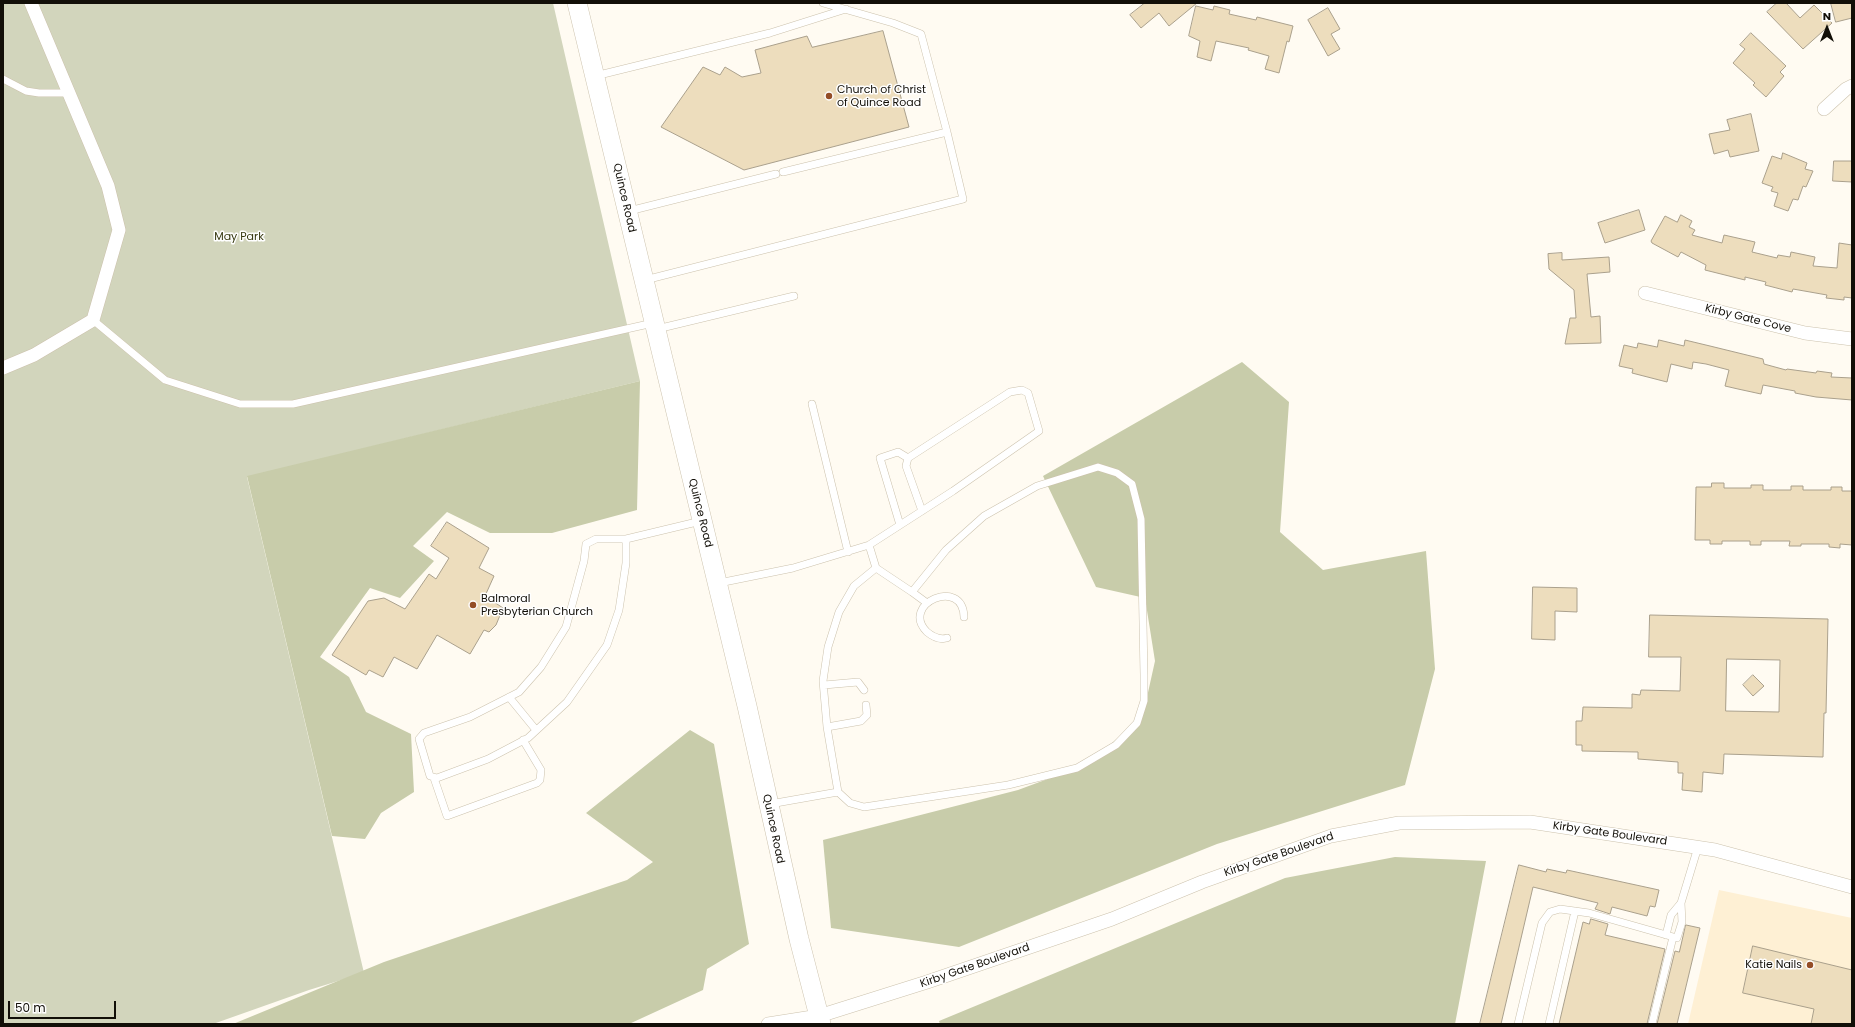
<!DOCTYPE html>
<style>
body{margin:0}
#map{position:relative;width:1855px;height:1027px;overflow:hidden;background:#fffbf2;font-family:Poppins,sans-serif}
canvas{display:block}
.frame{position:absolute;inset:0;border:4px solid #120f08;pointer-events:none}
.north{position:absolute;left:1807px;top:8px;width:40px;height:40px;-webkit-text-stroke:3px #fff;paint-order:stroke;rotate:0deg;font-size:11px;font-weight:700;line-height:16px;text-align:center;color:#120f08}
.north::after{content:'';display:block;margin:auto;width:14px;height:18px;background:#120f08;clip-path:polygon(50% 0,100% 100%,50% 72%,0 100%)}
.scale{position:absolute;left:8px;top:1001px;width:108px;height:18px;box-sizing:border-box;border:2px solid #120f08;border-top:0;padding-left:5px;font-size:12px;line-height:14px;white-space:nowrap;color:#120f08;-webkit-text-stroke:3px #fff;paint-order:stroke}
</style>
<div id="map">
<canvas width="1855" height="1027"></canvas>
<div class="frame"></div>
<div class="north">N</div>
<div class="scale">50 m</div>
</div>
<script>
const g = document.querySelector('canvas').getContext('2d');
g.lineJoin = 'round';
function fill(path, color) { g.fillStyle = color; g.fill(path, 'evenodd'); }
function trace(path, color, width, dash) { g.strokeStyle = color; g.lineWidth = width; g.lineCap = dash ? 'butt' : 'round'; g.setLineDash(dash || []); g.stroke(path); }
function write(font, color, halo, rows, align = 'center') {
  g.font = font + ' Poppins,sans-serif'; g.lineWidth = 3; g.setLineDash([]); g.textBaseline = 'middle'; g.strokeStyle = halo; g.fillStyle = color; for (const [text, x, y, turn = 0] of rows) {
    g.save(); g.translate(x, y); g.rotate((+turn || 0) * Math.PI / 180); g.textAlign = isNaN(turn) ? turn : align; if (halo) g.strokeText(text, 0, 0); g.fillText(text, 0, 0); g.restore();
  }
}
fill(new Path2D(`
 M1719,890L1852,918V1024H1688Z`), '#fef0d4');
fill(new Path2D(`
 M3,3H553L640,381L247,477L364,973L309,990L213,1024H3Z`), '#d2d5bc');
fill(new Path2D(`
 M1242,362L1289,402L1280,532L1323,570L1426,551L1435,669L1405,785L1217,844L959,947L831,928L823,840L1018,790L1088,764L1136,722L1147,697L1155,661L1145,598L1096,587L1043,476Z
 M640,381L637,510L552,533H490L447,512L413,546L434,561L400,598L370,588L320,657L349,677L366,712L411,734L414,792L381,813L365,839L332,836L247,476Z
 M690,730L714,744L749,944L707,969L703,990L629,1024H233L384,962L627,880L653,862L586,813Z
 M1395,857L1486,861L1455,1024H940L939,1021L1285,878Z`), '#c8ccaa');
const building = new Path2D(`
 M1145,3H1197L1169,26L1159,13L1141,28L1130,15Z
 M1777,3H1786L1800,18L1814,5L1832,23L1803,49L1767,12Z
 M1831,3H1852V18L1836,22Z
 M1196,6L1213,10L1214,6L1230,10L1229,14L1256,20L1257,17L1293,26L1289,42L1287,41L1279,73L1265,69L1269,56L1248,50L1249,48L1216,41L1211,61L1197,57L1200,41L1189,36Z
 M1328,8L1340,29L1331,34L1340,49L1328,56L1308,20Z
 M883,31L909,127L744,170L661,127L703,67L720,75L725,67L742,77L761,73L755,50L807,36L812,47Z
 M1751,33L1786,66L1780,72L1784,76L1766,97L1753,85L1755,83L1733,63L1745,49L1740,45Z
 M1751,114L1759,151L1730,157L1728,150L1714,154L1709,134L1730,130L1727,120Z
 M1783,153L1807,163L1805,169L1813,171L1806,187L1803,186L1798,200L1793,199L1788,211L1774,206L1778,193L1771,191L1773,187L1762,183L1772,156L1781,159Z
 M1834,161H1852V182L1833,181Z
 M1639,210L1645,230L1605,243L1598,223Z
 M1681,215L1692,221L1689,227L1695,230L1692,235L1722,243L1724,235L1755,242L1752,252L1777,258L1778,255L1790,257L1791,252L1815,257L1813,266L1837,268L1839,243L1852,245V298L1844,297V300L1826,298L1827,295L1793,289L1792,292L1765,285L1766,282L1745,277V280L1705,270L1706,265L1681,252L1678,257L1652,243L1651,241L1665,216L1677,222Z
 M1562,253V260L1609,257L1610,272L1587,274L1591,317L1600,316L1601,343L1565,344L1570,318H1576L1574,290L1549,269L1548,254Z
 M1659,340L1684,346L1685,340L1710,346L1763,359L1764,364L1786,370L1787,369L1816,373L1817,371L1832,373L1831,377L1852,378V400L1816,397L1795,393V391L1763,385L1761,394L1738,389L1725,386L1729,370L1706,364L1693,362L1692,369L1671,364L1667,382L1632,373L1633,369L1619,366L1624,345L1637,348L1638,343L1657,347Z
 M1712,483H1724V488H1751V485H1763V490H1791V486H1803V490H1831V487H1842V491H1852V545L1840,544V548L1829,547V544H1801V546H1789L1790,541H1761V545H1750V541H1722V544H1710V540H1695L1696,487H1711Z
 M447,522L489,548L479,568L494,576L485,596L503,608L496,625L489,632L484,630L470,654L437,635L417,669L394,657L383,677L369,670L366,675L332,655L368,601L384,598L405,609L429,574L436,579L449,558L431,546Z
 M1533,587L1577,588V612L1555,611V640L1532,639Z
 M1650,615L1828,619L1826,713H1824L1823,757L1724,754L1723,774L1703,772L1702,792L1682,790L1683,773H1678V762L1638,759V752L1582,751V745H1576V721H1582L1583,707L1632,708V694L1640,695L1641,690L1680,691L1681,657H1649ZM1727,659L1780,660L1779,712L1726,711Z
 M1753,675L1764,686L1753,696L1743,685Z
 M1519,865L1546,872L1547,869L1566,873L1567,870L1659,890L1655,907L1650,906L1647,916L1612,907L1610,914L1595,909L1598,903L1533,887L1501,1024H1480Z
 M1591,919L1608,924L1605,935L1665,949L1647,1024H1559L1583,922L1589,924Z
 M1686,925L1700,928L1677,1024H1657L1675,951L1679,952Z
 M1753,946L1852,970V1024H1811L1814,1009L1743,993Z`);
fill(building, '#edddbd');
trace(building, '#aaa08c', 1);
const service = new Path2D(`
 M595,76L770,33L846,9
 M3,79L26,91L39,93H69
 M783,172L947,132L921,34L893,23L823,3
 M629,211L776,174
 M645,280L963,199L947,132
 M93,320L165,380L240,404H293L653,323
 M657,329L794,296
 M812,404L848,552
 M900,525L880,458L898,452L908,458
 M626,539H596L586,544L584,561L566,627L541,667L519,692L470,717L424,733L419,739L430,776L437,778L488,759L528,738L567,702L607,645L619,610L626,563V539L701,521
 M719,583L793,568L869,545L953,491L1039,431L1028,393L1022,390L1010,392L908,458L906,466L922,511
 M912,592L927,603
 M947,638C940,640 933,637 927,632C899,604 963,576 964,617
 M824,685L858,682L864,690
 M509,697L536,730
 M827,727L861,721L867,715L866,705
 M434,778L447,816L537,783L540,780L541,770L523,740
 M838,792L827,727L823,681L828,647L839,612L854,586L876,568
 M770,804L838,792L850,803L864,807L1008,785L1077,768L1116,745L1137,723L1144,701V675L1141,519L1132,484L1117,473L1098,467L1037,486L984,516L946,550L912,592L876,568L869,545
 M1666,935L1671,915L1681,903L1698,847
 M1518,1024L1542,923L1550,912L1560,909L1589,913L1677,938L1682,922L1681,903
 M1549,1024L1575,911
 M1652,1024L1673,937`);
const minor = new Path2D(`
 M1824,109L1846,89L1852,86
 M1645,293L1805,333L1852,339
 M3,368L34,355L93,320L119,230L108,186L31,3
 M768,1024L819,1016L927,982L1112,919L1202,882L1331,836L1399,823L1530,822L1715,850L1852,887`);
const secondary = new Path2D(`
 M577,3L747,706L799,939L821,1024`);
trace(service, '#ccc2ad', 8);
trace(minor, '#ccc2ad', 14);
trace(secondary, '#ccc2ad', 20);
trace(service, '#fff', 7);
trace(minor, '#fff', 13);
trace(secondary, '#fff', 19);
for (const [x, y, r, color] of [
 [829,96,4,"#944d26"],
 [473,605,4,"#944d26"],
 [1810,965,4,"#944d26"]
]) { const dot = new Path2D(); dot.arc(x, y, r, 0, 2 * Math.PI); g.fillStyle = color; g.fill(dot); trace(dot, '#fff', 1.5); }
write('11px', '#120f08', '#fff', [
 ["Church of Christ",837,90],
 ["of Quince Road",837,103],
 ["Balmoral",481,599],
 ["Presbyterian Church",481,612],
 ["Katie Nails",1802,965,"right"]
], 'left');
write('11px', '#120f08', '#fff', [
 ["Quince Road",624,198,77],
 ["Kirby Gate Cove",1748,319,14],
 ["Quince Road",700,513,76],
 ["Quince Road",773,829,78],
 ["Kirby Gate Boulevard",1610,834,8],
 ["Kirby Gate Boulevard",1279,855,-19],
 ["Kirby Gate Boulevard",975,966,-19]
]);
write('11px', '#35380e', '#fff', [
 ["May Park",239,237]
]);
</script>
